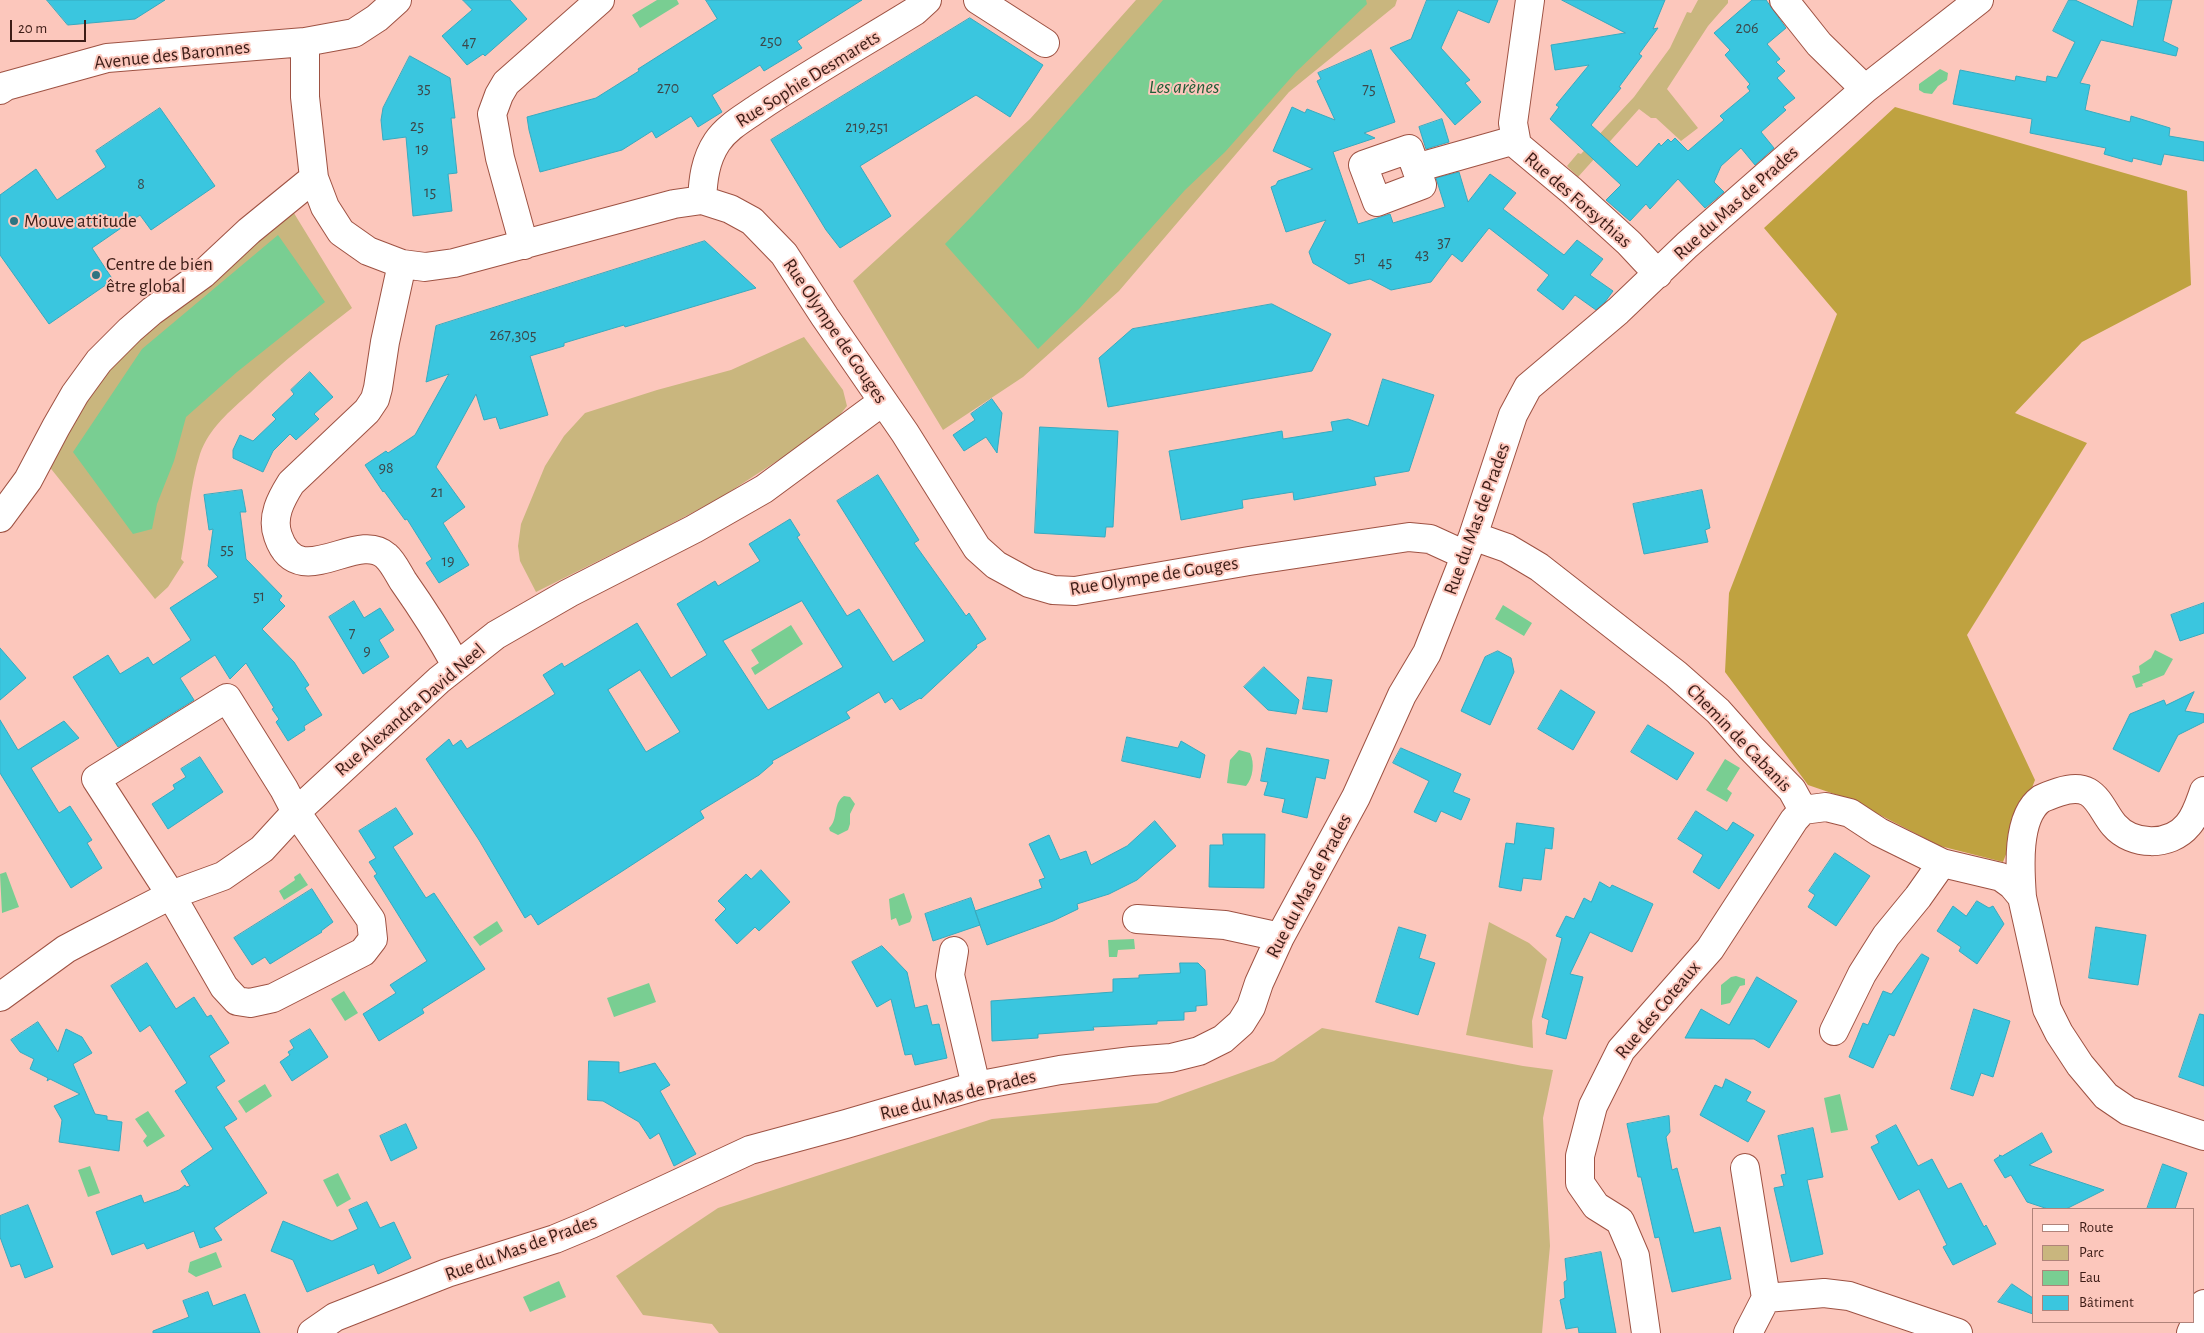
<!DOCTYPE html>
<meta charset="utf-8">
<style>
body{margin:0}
#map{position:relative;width:2204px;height:1333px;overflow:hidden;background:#fcc7bc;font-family:"Alegreya Sans",sans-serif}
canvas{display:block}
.legend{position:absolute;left:2032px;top:1208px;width:162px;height:115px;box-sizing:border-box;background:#fcc7bc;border:1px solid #b0837a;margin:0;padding:6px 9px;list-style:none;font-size:15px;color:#3d1d17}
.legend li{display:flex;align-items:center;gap:10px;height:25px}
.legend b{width:25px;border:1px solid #b0837a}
.scale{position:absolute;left:10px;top:20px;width:76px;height:22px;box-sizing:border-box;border:2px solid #3d1d17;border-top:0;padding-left:6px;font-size:15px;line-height:18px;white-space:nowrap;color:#3d1d17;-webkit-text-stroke:4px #fcc7bc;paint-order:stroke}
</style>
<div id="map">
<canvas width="2204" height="1333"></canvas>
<ul class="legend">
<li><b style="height:6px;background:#fff"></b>Route</li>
<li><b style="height:14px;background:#c9b67e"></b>Parc</li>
<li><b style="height:14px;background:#79ce92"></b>Eau</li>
<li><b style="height:14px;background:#3ac6df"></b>Bâtiment</li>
</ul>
<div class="scale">20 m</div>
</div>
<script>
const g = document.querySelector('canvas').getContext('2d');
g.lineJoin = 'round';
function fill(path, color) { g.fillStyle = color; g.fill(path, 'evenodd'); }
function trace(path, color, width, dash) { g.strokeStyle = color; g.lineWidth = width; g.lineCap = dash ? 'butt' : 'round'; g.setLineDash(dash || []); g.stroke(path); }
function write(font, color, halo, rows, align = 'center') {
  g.font = font + ' "Alegreya Sans",sans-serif'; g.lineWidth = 4; g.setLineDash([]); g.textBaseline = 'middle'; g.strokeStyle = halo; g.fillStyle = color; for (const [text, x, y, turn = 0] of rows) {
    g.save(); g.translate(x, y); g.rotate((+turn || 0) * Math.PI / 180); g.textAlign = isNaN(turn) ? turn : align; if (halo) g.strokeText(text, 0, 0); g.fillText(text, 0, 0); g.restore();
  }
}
fill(new Path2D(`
 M1136,0H1397L1395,6L1289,92L1119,291L1023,377L943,430L853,281L1030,119Z
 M1698,0H1728V3L1708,26L1667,89L1698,128L1681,141L1656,118H1651L1639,109L1578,177L1567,166L1578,153L1581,154L1634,97L1670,48L1687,12L1691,13Z
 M289,205L352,308C317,335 282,362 250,393C230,411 209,428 200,454C190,485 187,527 181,559L184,562L168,587L155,599L48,465L78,408L117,356Z
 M804,337L843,390L847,406L831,426L720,498L654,533L536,592L520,561L518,546L521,524L545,466L564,436L585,413L657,390L731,370Z
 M1489,922L1529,943L1547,959L1532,1021L1533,1048L1466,1035Z
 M1322,1028L1523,1066L1553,1070L1543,1118L1550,1246L1542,1333H719L712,1324L643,1315L616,1276L718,1208L992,1119L1157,1103L1274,1061Z`), '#c9b67e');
fill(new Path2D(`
 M1895,107L2187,191L2191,285L2082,342L2015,413L2087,443L1967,635L2035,780L2003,862L1940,846L1849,799L1808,785L1725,672L1729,593L1837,314L1764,228Z`), '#bfa240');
fill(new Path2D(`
 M657,0H677L679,4L640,28L632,15Z
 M1163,0H1366L1367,4L1296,72L1225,152L1185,190L1079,309L1038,349L945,244C1022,166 1091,82 1163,0Z
 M1940,69L1948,73L1947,80L1938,86L1932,94L1924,93L1919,90V84Z
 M278,235L325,302L237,372L186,417L174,461L157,504L152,529L133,534L73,452L142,349Z
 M1503,605L1532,623L1524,636L1495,619Z
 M791,625L803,644L755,675L751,668L759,663L751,650Z
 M2155,650L2173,659L2164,675L2142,684L2143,686L2136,688L2132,676L2140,673L2139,666L2151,658Z
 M1239,750L1250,753C1255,763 1253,778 1246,786L1227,783L1230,760Z
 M1725,759L1740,768L1727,789L1732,793L1727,802L1706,790Z
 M844,796L850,797L855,804L850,814V824L848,830L838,835L830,831L829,828C839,819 832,804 844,796Z
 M6,872L19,907L2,913L0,874Z
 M300,873L308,885L284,900L279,891L295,880L294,877Z
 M904,893L912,917L910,922L899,926L896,918L891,920L889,899Z
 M497,921L503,931L480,946L473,937Z
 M1134,939L1135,949L1118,950L1117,957H1109L1108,940Z
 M1736,976L1745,979V985L1740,986L1730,1003L1721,1005V985L1731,977Z
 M649,983L656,1002L614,1017L607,998Z
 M344,991L358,1013L345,1021L331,999Z
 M265,1084L272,1096L246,1113L238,1101Z
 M1840,1094L1848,1130L1831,1133L1824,1098Z
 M148,1111L165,1136L147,1147L143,1141L147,1136L135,1119Z
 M90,1166L100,1193L88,1197L78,1170Z
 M338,1173L351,1199L337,1207L323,1180Z
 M216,1252L222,1267L196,1277L188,1272L190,1262Z
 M559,1281L566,1297L530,1312L523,1297Z`), '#79ce92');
const building = new Path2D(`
 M47,0H165L135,19L68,25Z
 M463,0H510L527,19L485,56L483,54L467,65L442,36L472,10Z
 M706,0H862L797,41L802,48L764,71L760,65L712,95L722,112L698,127L691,116L656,138L652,131L622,150L540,172L529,130L527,117L596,98L639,71L638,69L717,19Z
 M1427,0H1498L1489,23L1458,10L1441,48L1470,80L1465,83L1481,102L1455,125L1390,48L1411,39Z
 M1562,0H1665L1653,29L1658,28L1639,54L1642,56L1619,87L1621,88L1591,125L1637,167L1659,143L1661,146L1668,139L1671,142L1675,138L1688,151L1724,120L1720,116L1750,91L1747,87L1750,84L1725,55L1730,50L1714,33L1752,0H1766L1786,28L1767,44L1780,59L1776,62L1785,71L1777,78L1795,98L1783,107L1786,110L1761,132L1774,148L1755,165L1741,148L1721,166L1714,182L1724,192L1705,208L1678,179L1650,209L1646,204L1630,221L1606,200L1621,185L1550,119L1559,107L1556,105L1589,65L1555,70L1551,45L1625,33Z
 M2069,0H2075L2133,27L2138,0H2172L2163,41L2178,48L2176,56L2101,40L2080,83L2090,85L2085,110L2130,122L2131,116L2170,128L2169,136L2204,142V161L2164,154L2161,165L2133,158L2132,162L2104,154L2106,148L2030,133L2032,119L1953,104L1960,70L2015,81L2016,76L2046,82L2047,76L2057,78L2075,42L2053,31Z
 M970,18L1043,65L1010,117L976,95L860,166L891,216L840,248L826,230L771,140Z
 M1371,50L1395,122L1364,133L1375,138L1333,152L1358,224L1390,214L1393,223L1445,207L1436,178L1459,172L1468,202L1490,174L1516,193L1503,209L1564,255L1577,240L1603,259L1590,275L1613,291L1605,302L1596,310L1575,295L1563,310L1537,290L1549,275L1489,228L1462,262L1452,254L1431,282L1391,290L1370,279L1349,284L1313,263L1309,252L1326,220L1286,232L1271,187L1276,185L1278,181L1313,169L1273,151L1292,107L1305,113L1307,109L1335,120L1317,81L1321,79L1318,73Z
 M410,56L450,78L455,118H451L457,173L448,174L452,211L413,216L406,137L383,140L381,120L383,108Z
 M160,108L215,186L151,230L140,215L92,248L113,280L49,324L0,255V195L36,169L57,200L106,167L96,151Z
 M1442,119L1449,142L1426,149L1419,127Z
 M705,241L756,288L625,327L624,325L564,343V346L530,356L548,415L500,429L496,417L484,420L476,394L436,467L465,507L443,523L469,565L439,583L426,563L432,559L407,519L405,520L384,491L383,492L365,465L386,451L388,453L415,435L449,374L426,382L436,326Z
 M1272,304L1331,334L1312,371L1108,407L1099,358L1132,329Z
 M310,372L333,397L314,414L319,419L296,440L290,434L273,451L263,472L233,458V450L240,435L253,441L276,419L272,415L294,394L291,390Z
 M1383,379L1434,395L1409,471L1374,477L1376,485L1294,500L1293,492L1242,500L1243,508L1181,520L1169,451L1282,431L1283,439L1333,431L1331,422L1348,419L1368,426Z
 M992,399L1002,413L997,453L986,437L964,451L953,435L975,420L971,414Z
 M1040,427L1118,431L1113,527H1106L1105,537L1035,533Z
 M878,475L919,540L914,543L966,616L969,613L986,639L976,645L977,647L921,699L920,698L900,710L892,698L885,703L879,692L846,712L850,718L772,761L773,763L759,775L700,811L704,818L621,872L538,925L531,914L525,918L479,840L426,759L449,739L453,746L461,740L467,749L555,694L543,675L562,663L564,667L637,623L671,678L707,655L677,604L715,581L718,586L760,561L749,544L790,519L800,535L797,537L847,616L859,609L893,662L925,641L837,501ZM802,601L843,667L768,710L723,641ZM640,670L680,732L646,752L608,690Z
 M242,490L246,512H240L246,559L282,596L279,600L285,606L262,629L294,662L309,685L305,688L322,715L304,726L305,730L288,741L276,722L279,719L272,709L274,708L246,663L230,679L215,655L180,678L194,700L118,747L73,677L108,655L120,674L148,657L153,665L191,640L170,608L218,577L208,566L213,529L209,530L204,495Z
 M1702,490L1710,528L1705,530L1708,542L1644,554L1633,504Z
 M354,601L364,618L380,608L394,630L379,640L389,657L363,674L329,617Z
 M2204,603V633L2180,641L2171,615Z
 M0,648L26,678L0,700Z
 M1498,651L1511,658L1514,672L1490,725L1461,711L1485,657Z
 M1264,667L1299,700L1296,714L1268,710L1244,687Z
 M1308,677L1332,680L1327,712L1303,709Z
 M1561,690L1595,712L1573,750L1538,729Z
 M2194,692L2185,711L2204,714V722L2178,735L2159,772L2113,749L2130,714L2164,700L2166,705Z
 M0,720L18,750L64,721L79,738L31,768L59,813L70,806L92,840L87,843L102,868L71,888L0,773Z
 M1648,725L1694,753L1677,780L1631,752Z
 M1127,737L1178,748L1181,741L1205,755L1200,778L1122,761Z
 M1267,748L1329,760L1325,779L1316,777L1307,818L1282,812L1285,799L1264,795L1268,782L1261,781Z
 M1401,748L1461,774L1453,792L1470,799L1461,820L1441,811L1436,822L1414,812L1429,781L1393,763Z
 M200,757L223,792L168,829L152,804L175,789L173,785L186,777L181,769Z
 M396,808L413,834L393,847L426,898L434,893L485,969L422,1009L424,1013L379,1041L363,1014L396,993L390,985L427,961L374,876L377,874L369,862L376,858L359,831Z
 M1696,811L1727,831L1733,822L1754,835L1719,889L1693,872L1703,855L1678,839Z
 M1155,821L1176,846L1137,880L1109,894L1077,904L1078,909L1053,921L987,945L975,911L1042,888L1039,880L1045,878L1029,844L1049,835L1060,860L1086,851L1091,865L1127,846Z
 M1517,823L1554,828L1552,849L1545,848L1541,880L1523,878L1521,891L1499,887L1506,843L1514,844Z
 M1223,834H1265L1264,888L1209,887L1210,845H1223Z
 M1835,853L1870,876L1836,926L1808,907L1815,895L1809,891Z
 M761,870L790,902L759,931L755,927L737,944L715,920L726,909L718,901L746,874L751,879Z
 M1600,882L1610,888L1612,885L1653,904L1632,952L1590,932L1570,974L1583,977L1566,1039L1546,1034L1549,1020L1542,1017L1562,938L1556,936L1566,916L1574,919L1584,898L1591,902Z
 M312,889L333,922L321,931L322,932L270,964L265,957L252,965L234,938Z
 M971,898L980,925L933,941L925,914Z
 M1977,901L1989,908L1993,906L2004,924L1977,964L1959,951L1961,947L1937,931L1953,906L1966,916Z
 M1399,927L1426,935L1419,958L1435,963L1418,1015L1376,1002Z
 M2096,927L2146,935L2138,985L2089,978Z
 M882,946L907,972L915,1008L927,1005L932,1025L939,1024L947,1058L915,1065L912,1054L905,1055L891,999L877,1007L852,962Z
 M1922,954L1929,958L1894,1036L1889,1034L1873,1068L1849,1057L1863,1023L1868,1025L1883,991L1891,994Z
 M147,963L176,1009L194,997L207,1017L211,1015L229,1043L209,1056L225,1081L216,1087L237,1119L224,1127L267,1193L214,1228L222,1240L200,1248L194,1231L147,1249L144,1243L112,1255L96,1212L141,1195L144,1203L179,1190L185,1185L186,1187L190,1186L181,1171L213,1149L175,1091L187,1083L150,1025L140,1032L111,986Z
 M1180,963H1198L1205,970L1207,1005L1196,1006V1011L1184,1012V1020L1157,1021V1024L1093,1027L1094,1030L1038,1034V1038L992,1041L991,1001L1113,992V979L1139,978V975L1180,973Z
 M1757,977L1797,1001L1769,1048L1754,1039L1685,1038L1701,1009L1729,1025Z
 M1974,1009L2010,1021L1993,1077L1981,1073L1973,1096L1951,1089Z
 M2200,1014L2204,1015V1086L2179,1077Z
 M38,1022L58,1052L66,1029L82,1037L92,1053L73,1064L95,1114L107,1116V1120L122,1122L119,1151L59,1142L62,1120L54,1106L80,1094L50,1079L47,1081L48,1078L30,1069L34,1059L20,1052L11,1040Z
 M310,1029L328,1057L292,1081L280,1062L290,1055L288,1052L294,1048L290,1041Z
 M589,1061L619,1062V1073L655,1063L670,1085L660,1091L696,1154L674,1166L659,1133L650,1139L639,1122L603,1101L588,1100Z
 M1726,1079L1751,1092L1746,1101L1765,1111L1748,1142L1700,1115L1715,1085L1722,1088Z
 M1669,1116L1670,1132L1666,1137L1672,1170L1677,1168L1694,1233L1720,1227L1731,1279L1672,1292L1659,1237L1655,1238L1641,1177H1638L1627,1124Z
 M406,1124L417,1148L391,1161L380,1136Z
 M1896,1125L1918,1166L1932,1159L1948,1189L1961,1183L1984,1227L1986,1225L1996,1244L1953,1265L1943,1247L1947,1245L1919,1189L1899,1200L1871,1147L1879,1143L1876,1136Z
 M1813,1128L1823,1177L1807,1180L1823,1254L1791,1262L1774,1188L1784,1186L1781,1175L1786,1174L1778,1136Z
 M2042,1133L2052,1152L2029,1165L2104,1190L2066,1209H2048L2027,1202L2011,1175L2005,1178L1994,1160L2000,1156L1999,1155L2002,1156Z
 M2163,1164L2187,1173L2175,1209H2147Z
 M367,1202L380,1228L394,1222L411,1258L378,1274L374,1264L307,1292L293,1260L271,1251L283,1221L332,1241L358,1229L349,1210Z
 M28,1205L53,1267L25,1278L20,1264L11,1267L0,1237V1216Z
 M1601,1252L1616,1333H1579L1578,1327L1566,1329L1560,1300L1565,1298L1564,1282L1567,1280L1565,1259Z
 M2012,1284L2033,1298V1314L1998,1302Z
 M208,1292L213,1306L245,1294L260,1333H153V1331L189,1317L183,1301Z`);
fill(building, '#3ac6df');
trace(building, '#37aabf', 1);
const minor = new Path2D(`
 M978,0L1045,43
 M1530,0L1513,123L1517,145L1572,191L1629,243L1658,274
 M1784,0L1819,44L1865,89
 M305,42V97L314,178L325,207L341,232L368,251L402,264L425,267L454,263L674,204L702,200L730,209L752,221L784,254L825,317L905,433L977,548L996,565L1029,583L1053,590L1075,591L1249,561L1409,537L1430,539L1465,555
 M0,90L6,86L107,58L305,42L354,33L377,18L397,0
 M1416,168L1422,185L1377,202L1363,165L1409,149L1416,168L1515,140
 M702,200C703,180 705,160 717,142C727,127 744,118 758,108C809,74 863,43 915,11L927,0
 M524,245L500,158L492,114L499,95L506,83L600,0
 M402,264L385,342L378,388L375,399L367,411L291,483C281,499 271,517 278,536C298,595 357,529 386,556C393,562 398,573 403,581C422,608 440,636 456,665
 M0,518L28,480L56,427L75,394L99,361L130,330L152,311L203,274L249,231L314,178
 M1473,536L1507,548L1539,567L1676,674L1718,711L1751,748L1792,790L1803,810
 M227,698L284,789L296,812L371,920L373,939L363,952L273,998L250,1003L237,1001L224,987L171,895L96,779Z
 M1803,810L1826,807L1850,813L1879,832L1942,863L2001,877L2012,885L2022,897L2047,1009L2059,1033L2080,1065L2106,1096L2128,1111L2204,1136
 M2022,897C2020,870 2016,817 2041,799C2047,796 2053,794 2059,792C2068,789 2079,787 2088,792C2100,799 2105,815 2114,825C2132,846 2170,847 2188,825C2196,816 2200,802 2204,791
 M1137,919L1225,925L1280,937
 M954,951L950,975L976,1086
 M0,997L66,949L83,940L171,895L223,876L262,849L296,812L439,680L496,635L569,593L694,529L764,489L882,402
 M1834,1031L1862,974L1886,936L1918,897L1942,863
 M1745,1168L1766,1298
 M312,1333L335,1317L447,1273L555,1239L591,1224L750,1150L846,1124L976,1086L1060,1070L1132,1061L1171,1058L1199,1051L1223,1039L1241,1023L1251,1007L1259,983L1280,937L1356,797L1402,695L1427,653L1473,536L1513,415L1528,387L1618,311L1687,245L1865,89L1979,0
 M1646,1333L1635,1256L1620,1221L1596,1206L1580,1183V1156L1593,1106L1621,1050L1710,949L1794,820L1803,810
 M1748,1333L1766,1298L1824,1293L1849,1296L1958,1333`);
const secondary = new Path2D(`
 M2191,1333L2204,1304`);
trace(minor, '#9e5243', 30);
trace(secondary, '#9e5243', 30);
trace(minor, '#fff', 28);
trace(secondary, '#fff', 28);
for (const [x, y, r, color] of [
 [14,221,5,"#2e7481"],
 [96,275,5,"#2e7481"]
]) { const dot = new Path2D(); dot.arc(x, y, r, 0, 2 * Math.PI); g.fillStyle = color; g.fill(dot); trace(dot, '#fcc7bc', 2); }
write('16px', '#3c4749', null, [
 ["206",1747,28],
 ["250",771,41],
 ["47",469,42],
 ["35",424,88],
 ["270",668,88],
 ["75",1369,89],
 ["25",417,126],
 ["219,251",867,127],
 ["19",422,149],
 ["8",141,184],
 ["15",430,192],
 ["37",1444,242],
 ["43",1422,254],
 ["51",1360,257],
 ["45",1385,262],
 ["267,305",513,335],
 ["98",386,468],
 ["21",437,492],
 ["55",227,549],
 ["19",448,561],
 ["51",259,596],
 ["7",352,633],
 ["9",367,651]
]);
write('19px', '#3d1d17', '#fcc7bc', [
 ["Avenue des Baronnes",172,55,-6],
 ["Rue Sophie Desmarets",808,79,-32],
 ["Rue des Forsythias",1578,200,41],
 ["Rue du Mas de Prades",1736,203,-42],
 ["Rue Olympe de Gouges",835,331,56],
 ["Rue du Mas de Prades",1477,519,-70],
 ["Rue Olympe de Gouges",1154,576,-9],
 ["Rue Alexandra David Neel",410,710,-41],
 ["Chemin de Cabanis",1739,738,46],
 ["Rue du Mas de Prades",1309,886,-62],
 ["Rue des Coteaux",1658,1010,-50],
 ["Rue du Mas de Prades",958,1095,-14],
 ["Rue du Mas de Prades",521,1248,-20]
]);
write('19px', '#3d1d17', '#fcc7bc', [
 ["Mouve attitude",24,221],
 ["Centre de bien",106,264],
 ["être global",106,286]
], 'left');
write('italic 20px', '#205d36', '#fcc7bc', [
 ["Les arènes",1184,87]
]);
</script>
